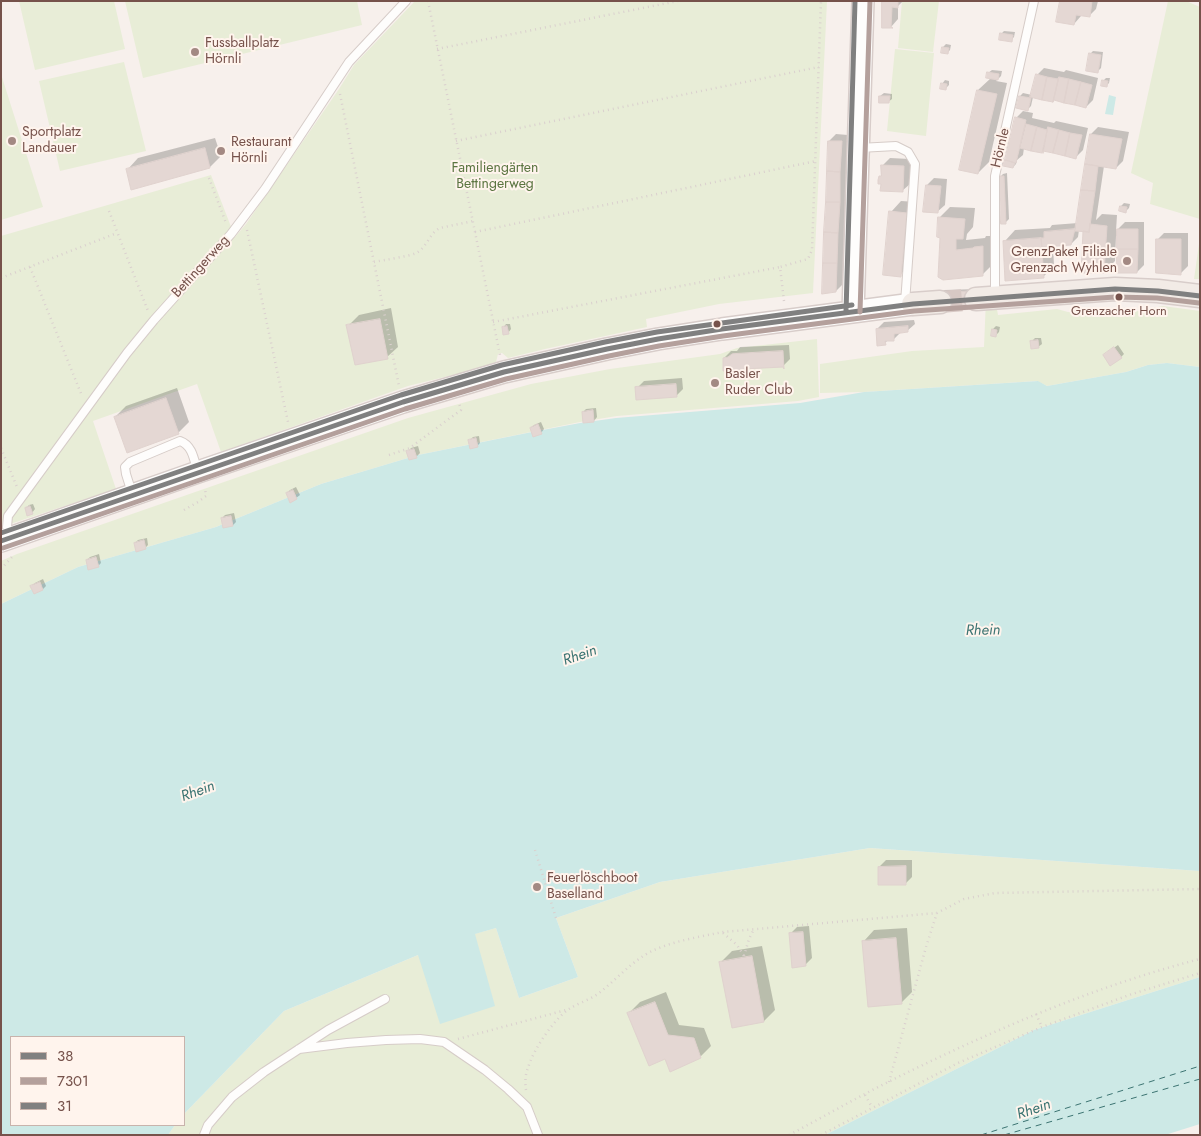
<!DOCTYPE html>
<meta charset="utf-8">
<style>
body{margin:0}
#map{position:relative;width:1201px;height:1136px;overflow:hidden;background:#f7f0ec;font-family:Jost,sans-serif}
canvas{display:block}
.frame{position:absolute;inset:0;border:2px solid #76524b;pointer-events:none}
.legend{position:absolute;left:10px;top:1036px;width:175px;height:90px;box-sizing:border-box;background:#fff4ed;border:1px solid #c8b3ac;margin:0;padding:6px 9px;list-style:none;font-size:15px;color:#76524b}
.legend li{display:flex;align-items:center;gap:10px;height:25px}
.legend b{width:25px;border:1px solid #c8b3ac}
</style>
<div id="map">
<canvas width="1201" height="1136"></canvas>
<div class="frame"></div>
<ul class="legend">
<li><b style="height:6px;background:#808080"></b>38</li>
<li><b style="height:6px;background:#b4a09c"></b>7301</li>
<li><b style="height:6px;background:#808080"></b>31</li>
</ul>
</div>
<script>
const g = document.querySelector('canvas').getContext('2d');
g.lineJoin = 'round';
function fill(path, color) { g.fillStyle = color; g.fill(path, 'evenodd'); }
function trace(path, color, width, dash) { g.strokeStyle = color; g.lineWidth = width; g.lineCap = dash ? 'butt' : 'round'; g.setLineDash(dash || []); g.stroke(path); }
function write(font, color, halo, rows, align = 'center') {
  g.font = font + ' Jost,sans-serif'; g.lineWidth = 4; g.setLineDash([]); g.textBaseline = 'middle'; g.strokeStyle = halo; g.fillStyle = color; for (const [text, x, y, turn = 0] of rows) {
    g.save(); g.translate(x, y); g.rotate((+turn || 0) * Math.PI / 180); g.textAlign = isNaN(turn) ? turn : align; if (halo) g.strokeText(text, 0, 0); g.fillText(text, 0, 0); g.restore();
  }
}
fill(new Path2D(`
 M19,1H114L125,49L35,70Z
 M125,1H357L362,25L143,78Z
 M415,1H827L813,293L719,304L646,319L647,327L545,349L508,358L502,353L498,354L496,362L473,370L408,386L221,452L197,384L93,421L116,489L1,527V236L211,175L235,237L246,224L339,89L354,65Z
 M902,1H939L933,52L898,48Z
 M1168,1H1186L1200,7V219L1150,204L1153,183L1131,173Z
 M895,49L934,53L926,136L887,131Z
 M124,62L146,151L60,171L39,81Z
 M1,74L43,207L1,220Z
 M1200,237V279H1194Z
 M995,298L998,315L1057,309L1068,312L1102,313H1128L1163,306L1200,311V367L1167,363L1148,365L1126,372L1047,386L1037,381L864,392L820,393V364L912,351L984,347L986,299Z
 M817,339L819,397L798,401L617,416L580,422L418,455L321,484L216,527L78,567L1,604V561L17,554L408,418L531,384L610,369L720,354L737,348Z
 M870,848L1200,871V977L1034,1030L825,1135H168L175,1125H184V1114L284,1011L418,955L494,1005L474,934L496,928L519,998L578,977L556,918L660,882Z`), '#e8edd7');
fill(new Path2D(`
 M1109,95L1116,97L1113,115L1105,114Z
 M1167,363L1200,367V871L870,848L660,882L556,918L578,977L519,998L496,928L475,934L495,1006L440,1024L418,955L284,1011L184,1114V1037H11V1125H175L168,1135H1V604L78,567L216,527L321,484L418,455L532,432L580,423L616,418L800,403L864,392L1038,381L1047,386L1126,372L1148,365Z
 M1200,977V1124L1165,1135H825L1034,1030Z`), '#cde9e6');
fill(new Path2D(`
 M884,1H903L898,6V19L891,27Z
 M1061,1H1098L1096,9L1089,16L1081,15V16L1074,24Z
 M1004,31L1015,32L1014,37L1011,40L1001,34Z
 M946,44L951,45L950,50L947,53L943,47Z
 M1093,51L1103,52L1101,68L1097,72L1090,54Z
 M1044,68L1064,72L1066,70L1098,78L1093,100L1086,107L1055,99L1033,97L1031,106L1028,109L1020,96L1023,93L1032,95L1037,75Z
 M992,70L1002,71L1001,76L996,81L1007,83L989,162L978,173L960,169L978,90L991,78L988,73Z
 M1106,78H1110L1109,83L1106,86L1103,81Z
 M945,80L949,81V85L946,88L942,84Z
 M884,93L892,94V99L888,102L880,96Z
 M1023,111L1033,113L1032,118L1054,123L1056,121L1088,128L1083,150L1076,157L1044,150L1042,152L1024,148L1023,155L1017,160L1016,164L1013,167L1006,161L1008,159L1016,118Z
 M1098,127L1129,132L1123,161L1116,168L1104,166L1096,220L1102,214L1117,215L1116,231L1125,222H1144V265L1137,272L1118,236H1116L1115,261L1104,272L1084,232L1079,230L1078,237L1071,244L1053,245L1054,266L1043,277L1005,241L1015,230L1050,228L1052,225L1078,223L1091,134Z
 M836,134L848,135L843,284L836,291L829,141Z
 M215,138L221,156L210,167L128,169L138,158Z
 M890,158L910,159V184L902,191L882,183L880,177L882,175V166Z
 M1007,173L1009,219L1005,223L1000,177L1003,174Z
 M934,178L947,179L945,205L937,212L927,185Z
 M901,201L917,202L911,264L900,275L891,212Z
 M1124,203L1130,204L1129,208L1126,211L1121,206Z
 M950,207L975,208L973,227L967,234L966,240L985,238L986,236H993V264L983,274L942,237L939,218Z
 M1164,233H1188V266L1181,273L1157,240Z
 M978,289L976,307L941,294L944,290Z
 M391,308L398,347L387,357L348,326L359,315Z
 M914,320L915,324L907,331L901,332L894,339L888,340L885,343L877,329L884,322Z
 M506,324H510L511,329L508,333L503,328Z
 M996,326L1000,327L999,332L996,335L993,329Z
 M1035,338H1041L1042,344L1038,347L1031,342Z
 M789,345L790,359L783,366L724,358L731,351H737L740,347Z
 M1118,345L1124,354L1121,357L1108,352Z
 M682,378L683,389L676,396L637,388L644,381Z
 M177,388L189,422L178,433L115,417L126,406Z
 M596,408L597,417L594,421L583,412L586,409Z
 M541,422L544,429L541,433L531,428L534,425Z
 M479,436L480,443L477,446L470,440L473,437Z
 M418,446L420,453L417,456L410,459L408,452L411,448Z
 M296,487L300,495L296,498L287,493L290,490Z
 M33,504L35,509L32,513L26,508L29,505Z
 M234,513L236,522L233,525L222,518L225,515Z
 M147,538L148,545L145,548L135,543L138,540Z
 M99,554L101,563L98,566L87,560L90,557Z
 M43,579L46,586L43,589L35,592L32,586L35,583Z
 M886,860H912V877L905,884L879,867Z
 M809,926L812,958L805,965L790,934L797,927Z
 M907,928L912,992L901,1003L864,941L874,930Z
 M762,946L775,1010L764,1021L721,962L732,951Z
 M666,992L679,1025L704,1028L711,1046L700,1057H665L629,1013L640,1002Z`), '#0003');
trace(new Path2D(`
 M981,1135L1200,1066
 M1004,1135L1200,1079`), '#3c7472', 1, [6, 5]);
const building = new Path2D(`
 M882,1H898V8L892,7L891,27L893,28H882Z
 M1060,1H1092L1090,17L1076,15L1074,25L1056,22Z
 M1000,33L1013,35L1012,42L999,40Z
 M942,47L949,48L948,54L941,53Z
 M1089,53L1101,55L1098,73L1086,71Z
 M987,72L999,74L998,80L986,78Z
 M1036,74L1047,77L1042,100L1030,97Z
 M1047,77L1058,79L1059,77L1053,102L1042,100Z
 M1059,77L1069,79L1064,103L1054,100L1053,102Z
 M1069,79L1081,82L1075,105L1064,103Z
 M1102,80L1108,81L1107,87L1101,86Z
 M1081,82L1092,85L1086,108L1075,105Z
 M941,83L947,84L946,90L940,89Z
 M977,90L997,94L978,174L959,170Z
 M879,96H890L889,103H879Z
 M1019,96L1031,98L1028,111L1016,108Z
 M1015,117L1026,120L1016,163L1005,160Z
 M1026,124L1037,127L1031,151L1020,148Z
 M1037,127L1047,130L1048,127L1042,153L1031,151Z
 M1048,127L1059,130L1053,153L1043,151V153Z
 M1059,130L1070,133L1065,156L1053,153Z
 M1070,133L1082,135L1076,159L1065,156Z
 M1090,134L1122,139L1116,169L1085,164Z
 M828,141H842L840,172L827,171Z
 M205,148L210,168L131,190L126,169Z
 M1005,160L1015,163L1013,168L1003,166Z
 M1085,164L1098,166L1095,191L1081,190Z
 M881,165L904,166L903,192L880,191L881,184H878V180L879,176H881Z
 M827,171L840,172V202H826Z
 M999,176H1004L1006,224H1001Z
 M926,185L941,186L938,213L923,212Z
 M1081,190L1095,191L1089,232L1075,231Z
 M826,202H840L838,233L824,232Z
 M1120,206L1127,207L1126,213L1119,211Z
 M889,211L907,213L901,277L883,275Z
 M938,217L965,219L963,239H956V250L973,248L974,247L983,246V276L943,280L938,277L940,238L937,237Z
 M1090,224L1107,226L1104,273H1081L1083,231L1089,232Z
 M1075,229L1071,245L1042,247L1041,238H1044V232Z
 M1117,229H1138V249H1117Z
 M824,232L838,233L837,263H823Z
 M1041,238L1044,278L1005,281L1003,241Z
 M1156,239H1181V275L1156,273Z
 M1117,249H1138L1137,273H1117Z
 M823,263H837L836,292L822,294Z
 M976,291V309L941,311L940,293Z
 M380,319L388,359L355,365L346,325Z
 M507,326L509,334L503,335L502,327Z
 M908,326V332L894,334V341H885L886,345L877,346L876,329Z
 M992,329L997,330L996,337L991,336Z
 M1038,340L1039,348L1031,349L1030,341Z
 M1114,347L1122,358L1110,366L1103,355Z
 M783,351L784,369L783,367L743,369V371L742,370L723,371V358L728,357L732,354Z
 M676,384L677,397L636,400L635,387Z
 M166,398L179,434L127,453L114,417Z
 M593,410L594,422L583,423L582,412Z
 M538,424L542,434L533,437L530,428Z
 M476,438L478,447L470,449L468,440Z
 M414,449L417,458L409,460L406,451Z
 M293,490L297,499L290,503L286,493Z
 M30,506L33,514L27,516L25,508Z
 M231,516L233,526L223,528L221,518Z
 M144,540L146,549L136,552L134,543Z
 M96,557L99,567L88,570L86,560Z
 M40,582L43,590L34,594L30,586Z
 M906,866V885H878V867Z
 M803,932L806,966L792,968L789,933Z
 M896,938L902,1004L868,1007L862,941Z
 M752,956L764,1022L732,1028L719,962Z
 M655,1002L668,1035L694,1038L701,1058L670,1072L665,1059L649,1066L627,1013Z`);
fill(building, '#e4d7d3');
trace(building, '#e0d2ce', 1);
trace(new Path2D(`
 M940,302L976,299`), '#d7c8c4', 22, [22, 11]);
const lane = new Path2D(`
 M859,148L896,146L908,152L915,164L905,303
 M995,295V176L1034,1
 M132,493L126,474L125,467L130,462L180,441C192,445 194,459 197,470
 M10,536L7,527L8,516L127,353L154,320L231,234L265,189L349,62L406,1
 M299,1049L347,1043L386,1040L420,1039L444,1042L485,1070L508,1089L527,1107L538,1135
 M204,1135L208,1125L232,1097L264,1072L328,1030L385,999`);
const secondary = new Path2D(`
 M853,312L863,1
 M1,541L198,472L403,402L504,372L607,349L658,339L722,329L913,304`);
const primary = new Path2D(`
 M976,299L1115,289L1158,291L1200,296
 M913,304L940,302`);
trace(lane, '#d6ccc8', 10);
trace(secondary, '#d8cdca', 24);
trace(primary, '#d8cdca', 25);
trace(new Path2D(`
 M428,1L500,355
 M437,49L678,1
 M340,94L399,386
 M456,141L819,67
 M209,178L226,223
 M109,211L148,311
 M247,230L288,422
 M475,232L816,161
 M374,262C383,260 413,256 418,252C427,246 430,233 440,228L473,221
 M30,267L82,396
 M1,278L117,233
 M784,301L780,267L808,259L812,250L821,1
 M493,322L780,267
 M1,448L17,487
 M389,455L410,448L415,444L461,410L459,403
 M184,510L198,502L206,496L205,488
 M1,569L12,557
 M535,850L556,918
 M723,933L737,945L744,956
 M744,956L749,939L754,929
 M1036,1014L1042,1027
 M458,1039L566,1010
 M889,1082L926,947L937,913
 M526,1090C525,1083 525,1075 528,1068C533,1050 554,1019 569,1009C578,1003 590,1000 599,993C616,980 631,962 650,952C672,941 699,937 723,932L937,913L964,899L995,893L1200,889
 M865,1095L872,1107
 M789,1135C823,1117 856,1098 890,1081C989,1032 1092,987 1200,959
 M821,1135L958,1063L1042,1027L1132,994L1200,973`), '#dad0ce', 2.5, [1, 4]);
trace(lane, '#fefdfc', 8);
trace(secondary, '#fefdfc', 21);
trace(primary, '#f2ebe6', 22);
trace(new Path2D(`
 M1,541L403,402L504,372L607,349L658,339L722,329L913,304L1115,289L1158,291L1200,296`), '#808080', 5);
trace(new Path2D(`
 M860,312L870,1
 M3,548L405,409L506,379L609,356L659,346L723,336L914,311L1115,297L1157,298L1199,303`), '#b4a09c', 5);
trace(new Path2D(`
 M846,312L855,1
 M1,533L401,395L502,365L605,342L657,332L852,305`), '#808080', 5);
for (const [x, y, r, color] of [
 [195,52,5,"#a38983"],
 [12,141,5,"#a38983"],
 [221,151,5,"#a38983"],
 [1127,261,5,"#a38983"],
 [1119,297,4.5,"#76524b"],
 [717,324,4.5,"#76524b"],
 [715,383,5,"#a38983"],
 [537,887,5,"#a38983"]
]) { const dot = new Path2D(); dot.arc(x, y, r, 0, 2 * Math.PI); g.fillStyle = color; g.fill(dot); trace(dot, '#fff4ed', 2); }
write('13px', '#76524b', '#fff4ed', [
 ["Grenzacher Horn",1119,312]
]);
write('14px', '#76524b', '#fff4ed', [
 ["Fussballplatz",205,44],
 ["Hörnli",205,60],
 ["Sportplatz",22,133],
 ["Landauer",22,149],
 ["Restaurant",231,143],
 ["Hörnli",231,159],
 ["GrenzPaket Filiale",1117,253,"right"],
 ["Grenzach Wyhlen",1117,269,"right"],
 ["Basler",725,375],
 ["Ruder Club",725,391],
 ["Feuerlöschboot",547,879],
 ["Baselland",547,895]
], 'left');
write('14px', '#76524b', '#fff4ed', [
 ["Hörnle",1001,148,-77],
 ["Bettingerweg",201,267,-48]
]);
write('14px', '#5b7541', '#fff4ed', [
 ["Familiengärten",495,169],
 ["Bettingerweg",495,185]
]);
write('italic 15px', '#3c7472', '#fff4ed', [
 ["Rhein",983,631,-1],
 ["Rhein",580,656,-19],
 ["Rhein",198,792,-20],
 ["Rhein",1034,1110,-19]
]);
</script>
